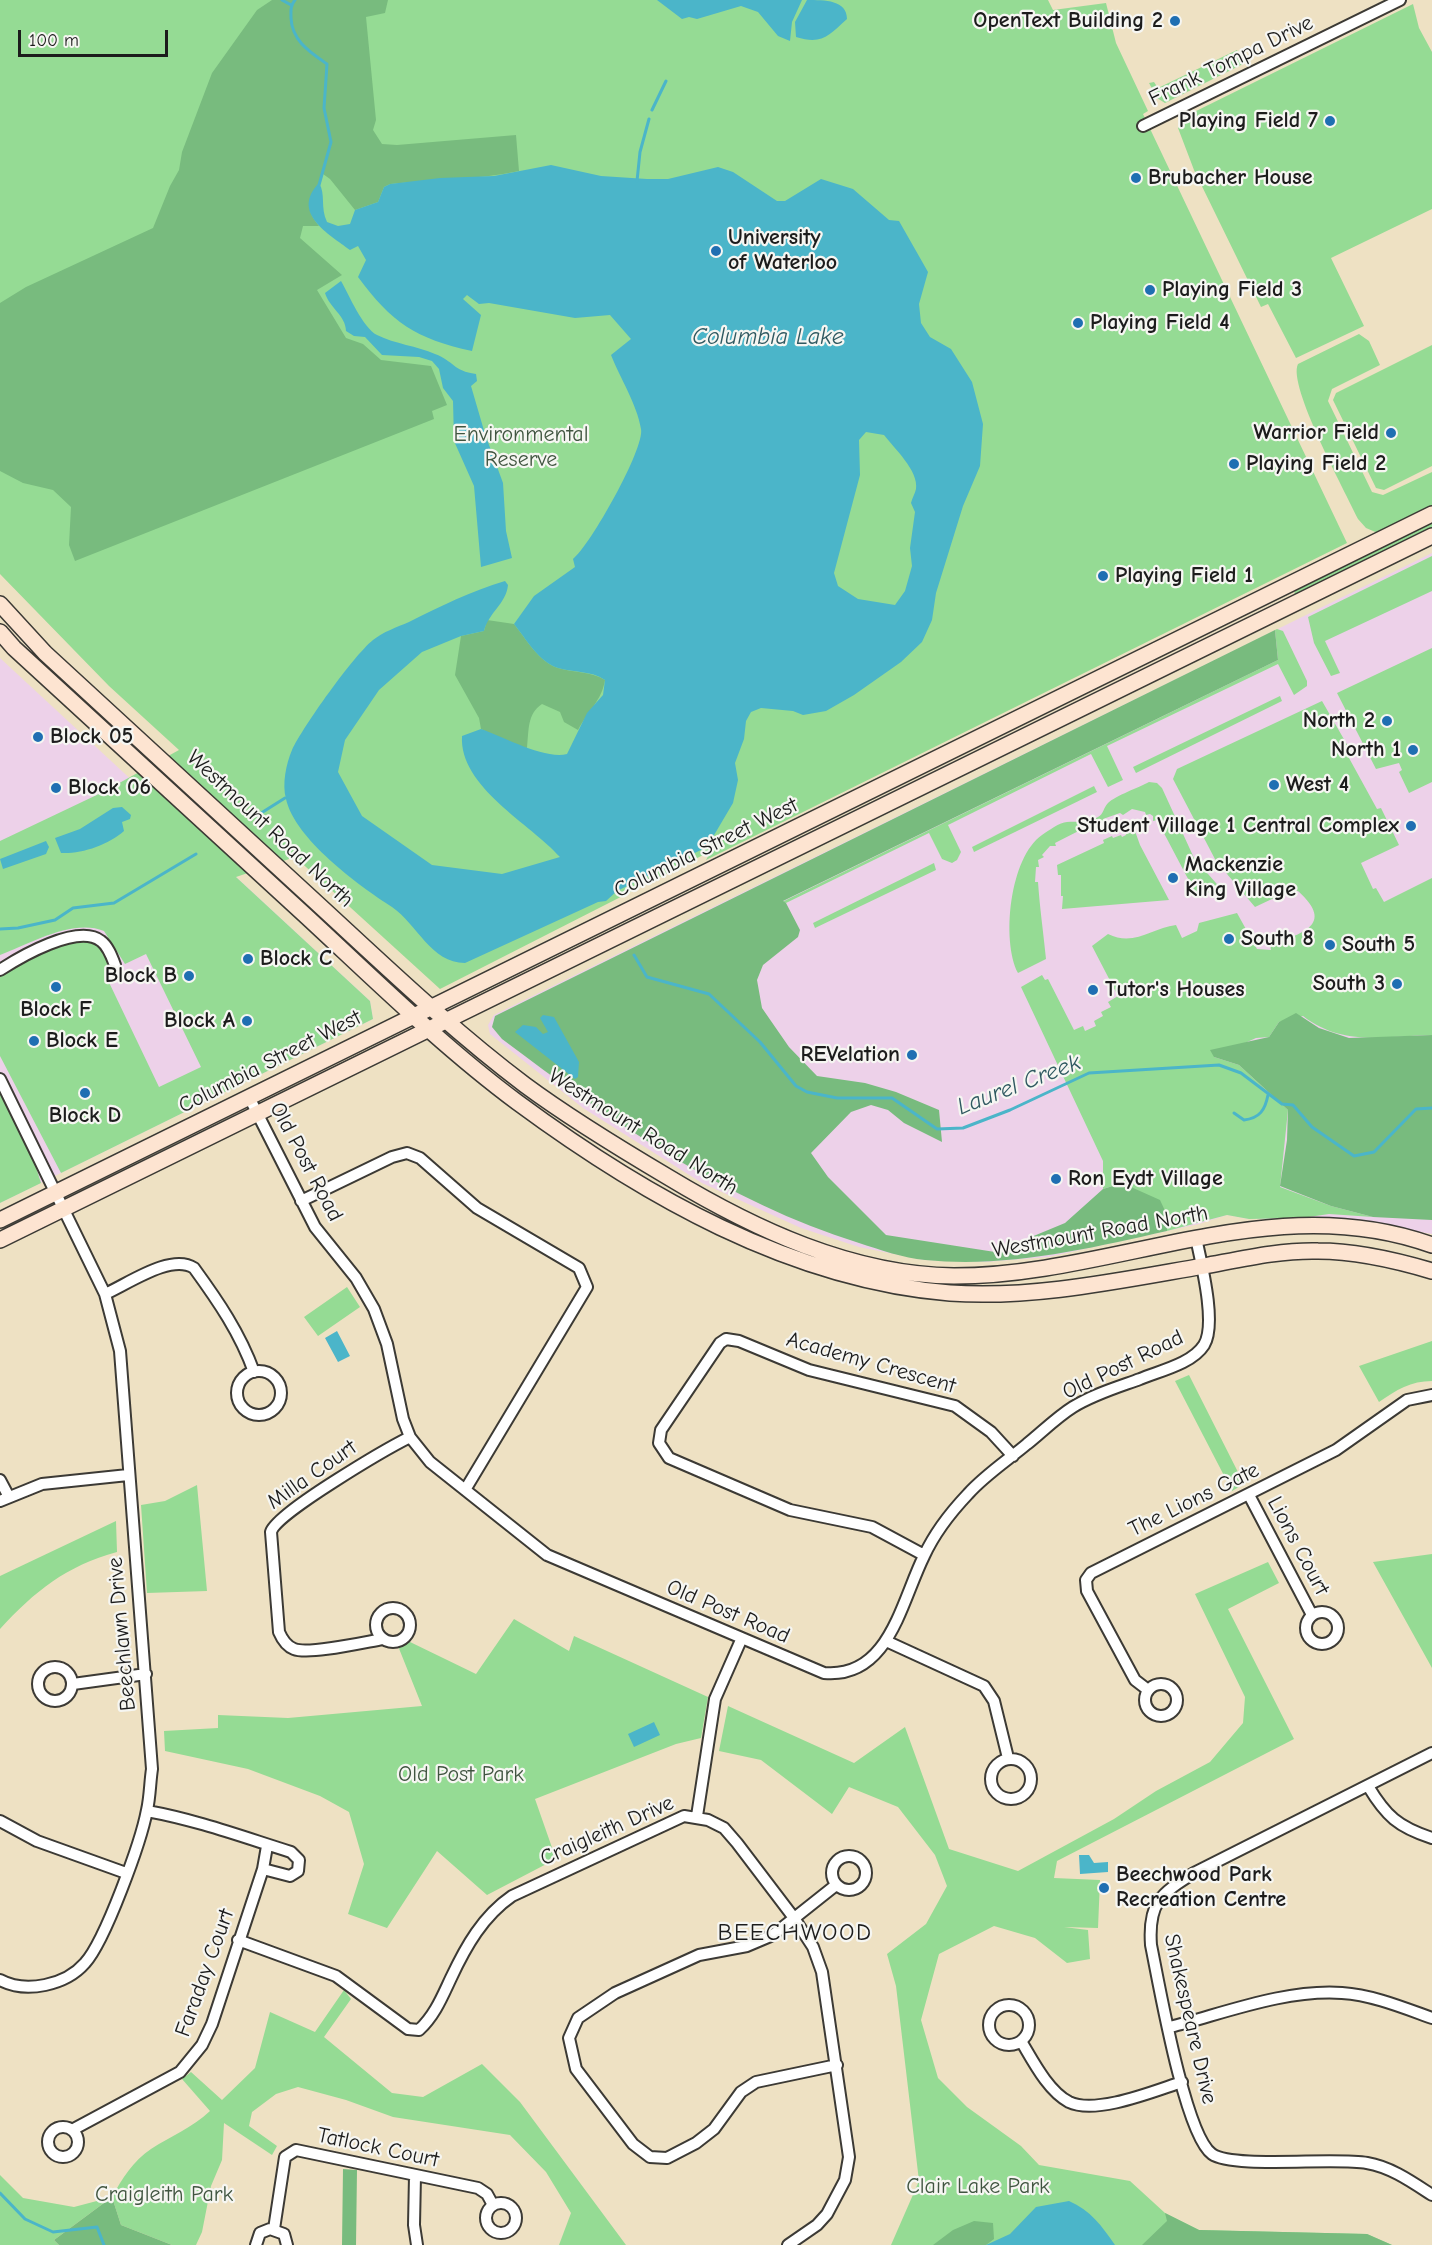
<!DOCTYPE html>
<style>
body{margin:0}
#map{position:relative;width:1432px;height:2245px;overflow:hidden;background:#eee1c3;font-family:"Comic Neue",sans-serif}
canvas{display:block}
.scale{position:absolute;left:18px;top:30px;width:150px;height:27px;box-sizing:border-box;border:3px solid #1c1c1c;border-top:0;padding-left:8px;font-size:18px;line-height:21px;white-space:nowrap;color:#1c1c1c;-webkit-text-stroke:4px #f6f6f2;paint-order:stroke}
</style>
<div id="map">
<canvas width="1432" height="2245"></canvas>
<div class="scale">100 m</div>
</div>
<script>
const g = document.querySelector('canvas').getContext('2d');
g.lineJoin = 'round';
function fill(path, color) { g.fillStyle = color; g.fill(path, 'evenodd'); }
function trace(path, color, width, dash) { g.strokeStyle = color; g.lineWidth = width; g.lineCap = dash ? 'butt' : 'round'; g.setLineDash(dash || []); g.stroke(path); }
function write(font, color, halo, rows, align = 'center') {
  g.font = font + ' "Comic Neue",sans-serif'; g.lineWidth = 4.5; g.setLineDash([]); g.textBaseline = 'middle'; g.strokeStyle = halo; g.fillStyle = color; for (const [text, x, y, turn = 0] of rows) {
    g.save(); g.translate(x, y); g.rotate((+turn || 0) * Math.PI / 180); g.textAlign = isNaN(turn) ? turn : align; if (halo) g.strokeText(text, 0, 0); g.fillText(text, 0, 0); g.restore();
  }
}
fill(new Path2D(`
 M1432,553V1234L1346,1219H1249L1227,1215L1199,1224L1048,1257L986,1262L924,1260L859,1247L801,1228L702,1183L583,1108L490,1034L488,1025L494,1015Z
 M0,658L370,1001L373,1019L0,1203Z`), '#edd1e9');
fill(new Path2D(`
 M0,0H1048L1053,10L1106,3L1116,43L1148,111L1143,114L1347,543L706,860L711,851L440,989L295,857L236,877L370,1001L373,1019L61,1173L0,1056V975C19,964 74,930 95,943C104,948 108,961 113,970L105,974L159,1087L201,1067L146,954L125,964L104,931C73,918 29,944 0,955V841L103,792L179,750L109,686L0,574Z
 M1413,4L1419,28L1432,52V209L1331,258L1364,326L1296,358L1268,304L1261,307L1194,170L1178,128L1186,116Z
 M1237,50L1243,64L1165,103L1157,98L1149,83L1154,82L1158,88Z
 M1359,334L1369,341L1380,365L1332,389L1328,401L1372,492L1383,495L1432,472V509L1380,534L1366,528L1358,519C1346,493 1287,385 1298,364Z
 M1432,345V466L1384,490L1376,488L1333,400L1336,393Z
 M1432,523V530L1297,597L1294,595L1295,591Z
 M1432,556V591L1325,641L1340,673L1331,676L1314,643L1308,617Z
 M1277,629L1283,631L1307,681V686L1294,695L1278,664L1107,746L1123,780L1108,787L1091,754L948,825L961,852L957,860L952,863L942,859L929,833L786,903L782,902L1278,660L1275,630Z
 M1432,648V782L1409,793L1399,772L1402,770L1399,763L1376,769L1337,693Z
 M1280,696L1282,701L1136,773L1133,767Z
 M1322,701L1353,755L1349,758L1377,809L1381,808L1399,845L1361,863L1373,889L1376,888L1384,902L1432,878V1035C1385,1036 1343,1047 1303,1016L1279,1022L1269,1037L1256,1038L1214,1057L1239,1065L1288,1110L1280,1187L1331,1206L1373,1217L1329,1214L1302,1218L1249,1219L1227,1215L1167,1231V1215L1122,1183L1103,1189V1161L1021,987L1042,975L1045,980L1048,979L1074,1030L1083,1026L1085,1031L1096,1026L1094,1021L1103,1016L1101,1012L1111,1007L1108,1002L1118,996L1092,946L1108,934C1134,947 1152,928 1176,925L1182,938L1197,931L1199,923L1237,913L1257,949L1271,950L1270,945C1299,934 1337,926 1298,891L1291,890L1255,907L1216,861L1173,779L1177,769Z
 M1149,782L1157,783L1162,788L1194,858L1223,891L1196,894L1157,820L1153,821V816L1150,814L1146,815L1145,812L1132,809L1123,815L1120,813L1103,819L1104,821L1096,825L1095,823C1081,830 1068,836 1055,843L1056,846H1050L1042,855L1044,857L1038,860L1039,867H1036L1035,882H1038C1040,910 1043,929 1046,959L1018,973C1001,940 1010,857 1042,835C1048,831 1060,822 1067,822C1079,821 1085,824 1098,817C1104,814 1103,808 1108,803C1115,796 1140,787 1149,782Z
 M1094,786L1097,792L974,852L972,847Z
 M1135,831L1140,845L1169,900L1062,909L1063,896H1061V875H1058L1057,865L1104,843L1103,840L1112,836L1113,838L1121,835L1122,837L1126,835L1125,832Z
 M934,863L936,870L815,928L813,923Z
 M0,1090L34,1161L41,1183L0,1203Z
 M347,1287L360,1307L318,1336L304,1317Z
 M1432,1341V1381C1411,1381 1396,1390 1379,1402L1359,1366Z
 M1189,1375L1244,1484L1232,1491L1175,1381Z
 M197,1485L207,1591L147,1593L141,1505L165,1501Z
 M116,1521L117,1552C66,1566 35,1591 0,1629V1576Z
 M1432,1554V1668L1373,1562Z
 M1268,1562L1279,1583L1228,1609L1294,1739L1057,1861L1054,1878L1100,1880L1098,1928L1064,1927L1088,1930L1090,1959L1067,1963L1035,1938L994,1926L939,1954L921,2020L938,2078L967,2107L1021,2146L1039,2165L1130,2181L1165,2213L1199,2230L1367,2234L1392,2245H891L919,2181L896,1986L887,1954L926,1924L947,1886L935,1855L898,1807L849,1787L832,1814L761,1760L719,1751L728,1706L854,1763L905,1727L949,1849L1018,1871L1114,1819L1156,1791L1210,1762L1243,1723L1245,1697L1195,1594Z
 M514,1619L569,1651L574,1636L708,1697L701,1738L676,1744L535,1799L556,1859L487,1895L437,1851L387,1928L348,1914L364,1864L349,1812L320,1796L248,1769L165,1751L164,1731L218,1728V1715L288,1718L422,1706L398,1646L408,1641L476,1674Z
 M344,1990L351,1999L324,2037L392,2093L423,2097L482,2064L520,2102L626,2245H559L571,2213L546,2172L510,2135L393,2117L346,2100L298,2087L276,2094L252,2112L249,2126L277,2146L272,2155L224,2123L222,2160L211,2186L202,2232L196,2245H172L121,2225L112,2197L54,2240L59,2245H0V2175L23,2198L74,2207L112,2197C122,2179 133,2161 151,2149C171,2136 192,2128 210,2111L182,2079L191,2072L222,2100L255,2068L270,2012L315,2032Z`), '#95db94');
fill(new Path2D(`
 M272,0H388L385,13L366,17L376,120L373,130L382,144L397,145L516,135L519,171C477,180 433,179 390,184L384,187L378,202L355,210L330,179L323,174C314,196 300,203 319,226H303L300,238L342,275L317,290L346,338L363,344L381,360L431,366L447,405L432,411L434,419L75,561L69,545L71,507L53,490L23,483L0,471V303L26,287L153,228L170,186L179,170L182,152L212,73L257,10Z
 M487,620L514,624C526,639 539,662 558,668C574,673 590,671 605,680C602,700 588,711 578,730L564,722L560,712L542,704C527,714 529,730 527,748L514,745L481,729L479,718L455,675L461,636L484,631Z
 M1275,630L1278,660L783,901L786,903L800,930L798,937L763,965L757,980L762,1008L789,1047L817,1076L865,1083L896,1092L939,1110L942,1142L904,1123L888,1110L871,1105L851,1112L811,1153L828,1177L886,1235L995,1252L1065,1223L1103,1189L1122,1183L1160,1200L1167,1215V1231C1087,1249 1008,1268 925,1260C903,1258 881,1250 859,1243C727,1202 611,1121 502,1039L492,1027L495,1016Z
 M1296,1013L1319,1028L1349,1038L1432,1035V1220L1373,1217L1331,1206L1280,1186L1287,1140L1288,1110L1239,1065L1214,1057L1210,1050L1269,1037L1279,1022Z
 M343,2169L357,2170L356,2245H342Z
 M112,2197L121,2225L172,2245H59L54,2240Z
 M1165,2213L1199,2230L1367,2234L1392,2245H1142L1167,2221Z
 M974,2221L993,2223L994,2239L986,2245H933L953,2230Z`), '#78bb7e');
fill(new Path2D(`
 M657,0H802L792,22L790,41L778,36L758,12L741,6L697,19L689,17L682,19Z
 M807,0C825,0 847,0 847,19C828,36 822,45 796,37L795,22Z
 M551,165L601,176L647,179H668L718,167L733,172L777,201H785L821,179L853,189L889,220L899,221L928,272L919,304L921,323L930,337L951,349L972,382L983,424L980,466L963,506L936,593L932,620L922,642L901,662L854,695L826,711L803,715L793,711L761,708L751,712L746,721L744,739L735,763L738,780L733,803L707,847L617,891L606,901L598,902L465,963C431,963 417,924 392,907C358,885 295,839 286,799C282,784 286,764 292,750C303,727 353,656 373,640C383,632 397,627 409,622C441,606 471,591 505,581L508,585C506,604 489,612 484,631L461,636L422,652L379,690L345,740L338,772L362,816L432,865L502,874L560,857C531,824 459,787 462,736L481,729C502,736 545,760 567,754L587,713L603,695L605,680C590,670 574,673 558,668C539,662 526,639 514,624L534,596L575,567L573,559C590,546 645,448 641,429C637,404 620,378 611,355L631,339L610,315L575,318L489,303L479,304L467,295L463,299L481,315L472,351C416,339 391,322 358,277L366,260L358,246L350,250C329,234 290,213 319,183C326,194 320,207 327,222L338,226L350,224L355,210L378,202L384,187L390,184L440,178L494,176ZM866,432L884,435C894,448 919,471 916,489C915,494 912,498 911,503L915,512L910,548L912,566L905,591L895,605L858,599L838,586L834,573L860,475L859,440Z
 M341,281C349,295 363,328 377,335C395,344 417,346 435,354C454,361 453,371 476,374L477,381L471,386L485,434L503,483L506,531L512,558L481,567L474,486L454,441L453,401L443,388L439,369L432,361L419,357L382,355L365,337L354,336L346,331C346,316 329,307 325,293Z
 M122,807L131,815L130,819L122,822L124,831C108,845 82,854 61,853L55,838L80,829L113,808Z
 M46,841L49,847L46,854L3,869L0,859Z
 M543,1015L554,1017L579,1062L578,1077L575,1079L515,1032L523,1025L536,1027L543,1034L548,1032L540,1018Z
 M337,1331L350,1356L338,1362L325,1338Z
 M654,1722L660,1735L634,1747L628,1734Z
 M1079,1855H1089L1094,1863L1108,1862V1872L1080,1874Z
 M1069,2201C1090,2210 1102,2226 1115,2245H986L1010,2234L1036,2207Z`), '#4bb5c9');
trace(new Path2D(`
 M282,0L291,5
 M295,0C290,6 291,11 291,18C292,41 310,52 327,64L324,108L331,142L319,185
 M652,110L666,81
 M637,181L640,152L649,119
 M258,815L285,798
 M0,929L18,928L55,920L73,908L114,903L196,854
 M634,955L647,977L709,994L760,1042L796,1086L807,1092L837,1098H892L937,1129L963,1128L1010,1110L1089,1073L1219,1065L1241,1073L1282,1104L1293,1105L1312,1127L1354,1156L1374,1152L1416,1109L1432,1108
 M1234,1113L1244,1120C1260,1118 1265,1110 1268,1095
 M0,2193L25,2219L53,2232L97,2227L104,2245`), '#4bb5c9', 3);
const minor = new Path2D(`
 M1143,126L1400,0
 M0,970C20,957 78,923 101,941C108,946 112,957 115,965
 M0,1079L105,1294L120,1351L152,1769C150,1782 150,1797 147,1810C141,1842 105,1941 85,1963C66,1985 26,1994 0,1980
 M250,1099L315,1227L356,1278L374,1309L387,1344L403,1419L410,1437L430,1462L547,1555L824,1673C889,1679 901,1602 924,1556C935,1532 950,1513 968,1494C985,1475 1008,1460 1027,1444C1042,1432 1057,1417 1073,1407C1094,1394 1118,1387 1140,1379C1159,1371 1192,1364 1204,1345C1217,1324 1201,1262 1196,1238
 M301,1201L392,1157L407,1153L420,1158L477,1208L579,1268L587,1287L465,1490
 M105,1294C128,1284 171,1253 194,1268C218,1301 240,1333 254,1372
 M237 1393a22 22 0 1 1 44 0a22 22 0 1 1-44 0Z
 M0,1480L9,1497
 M1249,1495L1312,1615
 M0,1501L42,1484L128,1475
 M924,1555L872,1527L790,1510L669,1458L659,1443L661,1430L720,1343L726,1339L739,1341L809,1370L955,1406L991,1432L1013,1456
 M376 1625a17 17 0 1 1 34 0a17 17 0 1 1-34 0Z
 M1306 1628a16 16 0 1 1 32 0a16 16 0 1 1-32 0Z
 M383,1639C365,1642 309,1655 294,1649C286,1646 282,1639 279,1632L271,1532C276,1513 388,1448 410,1437
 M886,1641L984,1686L994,1701L1008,1758
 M38 1684a17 17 0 1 1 34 0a17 17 0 1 1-34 0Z
 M1145 1700a16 16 0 1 1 32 0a16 16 0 1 1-32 0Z
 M73,1684L146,1674
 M1148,1690L1135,1680L1087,1591L1086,1580L1091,1573L1336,1450L1407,1400L1432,1395
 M1432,1753L1194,1873C1160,1894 1148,1903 1151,1945C1159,1984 1185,2135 1212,2154C1233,2169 1335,2157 1367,2163C1391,2167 1412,2182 1432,2195
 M991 1779a20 20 0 1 1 40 0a20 20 0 1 1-40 0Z
 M1368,1786C1386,1816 1398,1827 1432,1838
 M147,1811C197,1820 243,1837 291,1852L299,1860L298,1871L290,1876L263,1869
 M697,1816L715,1699L741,1640
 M0,1821L37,1841L126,1873
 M832 1873a17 17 0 1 1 34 0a17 17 0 1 1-34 0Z
 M836,1885L773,1935L747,1946L699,1955L615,1993L578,2018L569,2038L576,2069L633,2144L650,2157L667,2158L696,2143L714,2129L741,2092L756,2082L837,2065
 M238,1940L336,1976L408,2029L419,2030C435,2015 442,1997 451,1978C466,1946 483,1916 512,1896L684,1816L708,1820L724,1828L737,1843L794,1918L813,1947L822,1972L849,2157L845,2180L827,2214L817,2225L788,2245
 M989 2025a20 20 0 1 1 40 0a20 20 0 1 1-40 0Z
 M1170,2027C1225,2013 1285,1989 1342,1993C1373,1995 1404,2008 1432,2018
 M1021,2041C1033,2061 1048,2091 1069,2102C1096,2115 1154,2091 1182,2082
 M48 2142a15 15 0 1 1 30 0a15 15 0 1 1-30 0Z
 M72,2130L180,2072L202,2045L212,2024L263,1869L267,1846
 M415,2176L414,2225L417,2245
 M486 2218a15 15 0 1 1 30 0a15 15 0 1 1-30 0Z
 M274,2229L285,2157L296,2150L478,2188L487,2194L493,2205
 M256,2245L260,2233L270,2229L284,2234L287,2245`);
const secondary = new Path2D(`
 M0,604L45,653C132,733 219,814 307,894C378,959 448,1027 525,1085C571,1119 619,1148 668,1177C754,1229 852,1275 954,1276C1115,1276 1272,1187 1432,1245
 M0,632L14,648C111,737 208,827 306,916C374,979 443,1047 517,1102C643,1195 790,1280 950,1293C1033,1299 1122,1280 1204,1266C1242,1259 1280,1250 1318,1251C1357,1251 1395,1260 1432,1271
 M0,1220L1432,514
 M0,1240L1432,536`);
trace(minor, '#3c3a35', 14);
trace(secondary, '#3c3a35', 18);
trace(minor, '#fff', 10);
trace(secondary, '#fde4d1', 15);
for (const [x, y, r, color] of [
 [1175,21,6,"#1f6fb2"],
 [1330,121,6,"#1f6fb2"],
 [1136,178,6,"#1f6fb2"],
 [716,251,6,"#1f6fb2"],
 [1150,290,6,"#1f6fb2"],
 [1078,323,6,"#1f6fb2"],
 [1391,433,6,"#1f6fb2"],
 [1234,464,6,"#1f6fb2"],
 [1103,576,6,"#1f6fb2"],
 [1387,721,6,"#1f6fb2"],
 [38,737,6,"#1f6fb2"],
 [1413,750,6,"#1f6fb2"],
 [1274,785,6,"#1f6fb2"],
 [56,788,6,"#1f6fb2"],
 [1411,826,6,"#1f6fb2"],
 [1173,878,6,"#1f6fb2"],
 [1229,939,6,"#1f6fb2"],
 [1330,945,6,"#1f6fb2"],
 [248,959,6,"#1f6fb2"],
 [189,976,6,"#1f6fb2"],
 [1397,984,6,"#1f6fb2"],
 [56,987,6,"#1f6fb2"],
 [1093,990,6,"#1f6fb2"],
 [247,1021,6,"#1f6fb2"],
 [34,1041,6,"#1f6fb2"],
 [912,1055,6,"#1f6fb2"],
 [85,1093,6,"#1f6fb2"],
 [1056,1179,6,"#1f6fb2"],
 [1104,1888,6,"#1f6fb2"]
]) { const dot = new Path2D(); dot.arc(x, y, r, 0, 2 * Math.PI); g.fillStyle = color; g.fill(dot); trace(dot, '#f6f6f2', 2); }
write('bold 22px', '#1c1c1c', '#f6f6f2', [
 ["OpenText Building 2",1163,21,"right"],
 ["Playing Field 7",1318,121,"right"],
 ["Brubacher House",1148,178],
 ["University",728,238],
 ["of Waterloo",728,263],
 ["Playing Field 3",1162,290],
 ["Playing Field 4",1090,323],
 ["Warrior Field",1379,433,"right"],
 ["Playing Field 2",1246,464],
 ["Playing Field 1",1115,576],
 ["North 2",1375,721,"right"],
 ["Block 05",50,737],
 ["North 1",1401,750,"right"],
 ["West 4",1286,785],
 ["Block 06",68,788],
 ["Student Village 1 Central Complex",1399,826,"right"],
 ["Mackenzie",1185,865],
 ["King Village",1185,890],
 ["South 8",1241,939],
 ["South 5",1342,945],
 ["Block C",260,959],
 ["Block B",177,976,"right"],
 ["South 3",1385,984,"right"],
 ["Tutor's Houses",1105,990],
 ["Block F",56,1010,"center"],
 ["Block A",235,1021,"right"],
 ["Block E",46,1041],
 ["REVelation",900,1055,"right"],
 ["Block D",85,1116,"center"],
 ["Ron Eydt Village",1068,1179],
 ["Beechwood Park",1116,1875],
 ["Recreation Centre",1116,1900]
], 'left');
write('22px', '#1c1c1c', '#f6f6f2', [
 ["Frank Tompa Drive",1231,61,-26],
 ["Westmount Road North",270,829,43],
 ["Columbia Street West",706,848,-26],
 ["Columbia Street West",270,1062,-27],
 ["Westmount Road North",643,1132,32],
 ["Old Post Road",306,1162,62],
 ["Westmount Road North",1100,1232,-10],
 ["Academy Crescent",871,1363,16],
 ["Old Post Road",1123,1365,-26],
 ["Milla Court",312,1475,-35],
 ["The Lions Gate",1194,1500,-26],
 ["Lions Court",1298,1546,62],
 ["Old Post Road",728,1612,23],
 ["Beechlawn Drive",122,1634,-95],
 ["Craigleith Drive",607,1831,-24],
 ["Faraday Court",205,1973,-70],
 ["Shakespeare Drive",1190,2019,77],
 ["Tatlock Court",378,2148,12]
]);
write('22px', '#405540', '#f6f6f2', [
 ["Environmental",521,435],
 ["Reserve",521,460],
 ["Old Post Park",461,1775],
 ["Clair Lake Park",978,2187],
 ["Craigleith Park",164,2195]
]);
write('italic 24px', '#2f5961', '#f6f6f2', [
 ["Columbia Lake",768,337],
 ["Laurel Creek",1019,1085,-21]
]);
g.letterSpacing = '1.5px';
write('24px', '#1c1c1c', '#f6f6f2', [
 ["BEECHWOOD",795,1933]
]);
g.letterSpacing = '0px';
</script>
